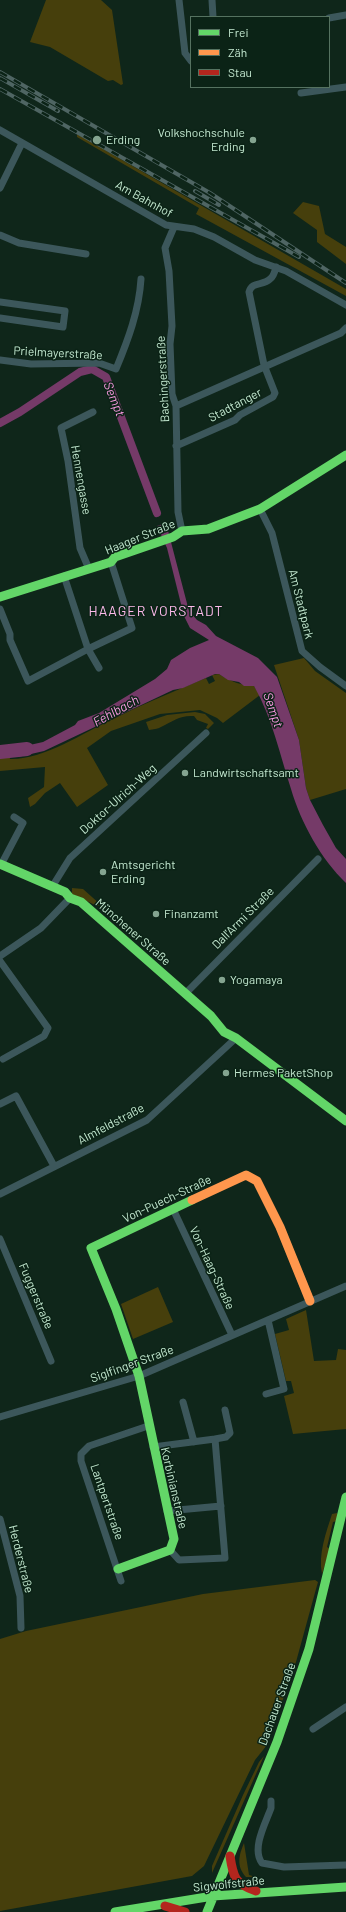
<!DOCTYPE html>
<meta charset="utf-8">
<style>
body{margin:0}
#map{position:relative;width:346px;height:1912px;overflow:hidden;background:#0f261a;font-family:Barlow,sans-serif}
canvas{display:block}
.legend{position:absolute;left:190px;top:16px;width:140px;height:72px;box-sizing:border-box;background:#0b2316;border:1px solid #557260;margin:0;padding:5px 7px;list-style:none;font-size:12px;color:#c3e8d0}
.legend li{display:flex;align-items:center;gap:8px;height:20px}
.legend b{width:20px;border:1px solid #557260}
</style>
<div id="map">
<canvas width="346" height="1912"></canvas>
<ul class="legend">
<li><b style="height:5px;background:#63d668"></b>Frei</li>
<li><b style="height:5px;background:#ff974d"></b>Zäh</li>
<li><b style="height:5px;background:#b3261e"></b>Stau</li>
</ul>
</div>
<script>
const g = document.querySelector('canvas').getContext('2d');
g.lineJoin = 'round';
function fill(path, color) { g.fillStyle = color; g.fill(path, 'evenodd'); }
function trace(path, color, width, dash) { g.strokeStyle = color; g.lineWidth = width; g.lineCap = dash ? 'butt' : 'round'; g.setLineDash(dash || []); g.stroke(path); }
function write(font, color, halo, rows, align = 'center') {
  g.font = font + ' Barlow,sans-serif'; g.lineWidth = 3; g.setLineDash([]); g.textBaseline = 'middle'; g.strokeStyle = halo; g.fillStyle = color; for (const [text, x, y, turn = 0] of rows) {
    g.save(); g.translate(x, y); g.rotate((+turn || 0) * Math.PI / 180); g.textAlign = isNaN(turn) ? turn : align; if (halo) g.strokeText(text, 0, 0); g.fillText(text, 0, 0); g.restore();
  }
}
fill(new Path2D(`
 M46,0H101L112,10L123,84L121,85L113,80L108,81L50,47L30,42Z
 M77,134L346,289V296L196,214L199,208L77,137Z
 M303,202L319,206L325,234L346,247V264L317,242V230L293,213Z
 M304,658L315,671L346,693V789L310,800L306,788L299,740L274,665Z
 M219,674C229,681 243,686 254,686L260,695L223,723L217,718L200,710L160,714L111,731L87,748L108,785L77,807L60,783L45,793L35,804L30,807L28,798L44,787L45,767L0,771V750L9,749L10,759C43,760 83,733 113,719C143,704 175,691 206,678L209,684L215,681L212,675Z
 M195,712L205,714L214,723L208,729L206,728L208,724L197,720L194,716C180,715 173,721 161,727C158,729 153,729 149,730L146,722L167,715Z
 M72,888L83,889L101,905L97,906L72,894Z
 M158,1287L173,1322L133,1339L121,1304Z
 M306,1310L314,1361L336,1360L338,1349L346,1350V1429L293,1434L284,1396L294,1393L291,1381H286L275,1334L289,1330L286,1319Z
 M337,1513V1521L333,1522L327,1547L330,1549L322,1574C318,1554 326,1533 332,1514Z
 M315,1580L318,1582L316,1589L296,1662L267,1745L255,1760L204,1866L192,1876L0,1911V1639L26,1631L203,1594Z
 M264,1756L212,1873V1866L243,1795L259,1762Z
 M244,1843L249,1875L256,1877H246C236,1866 239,1855 244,1843Z`), '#463f0c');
fill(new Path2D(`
 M166,523L189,611L197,620L206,625L216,636L258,658L277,677L299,740L306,788L310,800L323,825L336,848L346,859V883C321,859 301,823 291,789C280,755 272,717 254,686H244L239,682L228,680L219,674H215L183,688L173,690L44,751L18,757L10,752L12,749L43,742L75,725L78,721L99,713L155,679L167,669L171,660L190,648L209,640L190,628L184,616L167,548L157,526Z`), '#753a68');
trace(new Path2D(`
 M0,423L20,412L80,372L92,369L106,377L157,513`), '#753a68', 8);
trace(new Path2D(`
 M0,752L27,749`), '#753a68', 14);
trace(new Path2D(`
 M179,0L185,53L191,61
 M212,0L213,17
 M329,18L346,15
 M301,93L346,87
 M0,130L166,225L194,229L214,237L255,260L286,271L346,305
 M0,188L22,143
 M174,227L165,248L169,271L172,326L170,344L172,394L176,406L178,512L182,531
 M0,235L19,243L86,254
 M0,302L65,311L63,327L0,318
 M0,360L31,364L99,363L116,369C128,340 139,311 141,279
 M176,406L341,333L346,328
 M176,446L235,420L240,415L273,397L275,393L264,365L249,292C252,281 263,286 270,279C274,276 275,271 276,267
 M260,509L272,533L302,651L320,667L346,686
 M89,569L80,548L68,461L61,428L93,412
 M64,576L88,649L99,668
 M0,609L10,634V640L28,681L88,649L132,628L111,562
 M1,865L23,823L14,817
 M52,887L70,858L206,733
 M0,956L41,928L70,898
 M0,961L48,1028L44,1036L3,1059
 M185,994L318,859
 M0,1104L16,1096L54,1166
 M0,1194L147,1120L236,1038
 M173,1209L232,1335
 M0,1239L51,1361
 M266,1394L284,1389L268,1320
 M183,1402L194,1442
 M0,1417L139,1376L346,1286
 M215,1439L226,1437L230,1433L225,1410
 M153,1447L215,1439L225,1558L179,1560L170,1550
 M167,1511L221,1506
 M0,1519L20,1596L21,1628
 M121,1581L81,1461V1454L89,1446L148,1426
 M313,1729L346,1707
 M271,1801V1808C266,1822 251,1849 262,1863L284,1867L346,1865`), '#3c575b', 7);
trace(new Path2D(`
 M0,597L111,562L115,557L173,537L182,531L208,529L260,509L346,455
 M0,864L65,892L70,898L81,902L211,1016L224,1032L236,1038L346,1121
 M118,1569L170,1550L174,1539L139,1376L116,1309L91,1248L192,1200
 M115,1912L213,1896L346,1887
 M207,1912L277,1742L309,1649L346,1497`), '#63d668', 9);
trace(new Path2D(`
 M192,1200L246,1175L257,1181L280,1227L310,1301`), '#ff974d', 9);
trace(new Path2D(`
 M230,1856C233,1877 235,1884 256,1891
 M165,1906L185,1912`), '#b3261e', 9);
const rail = new Path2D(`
 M0,72L210,193L346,283
 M0,78L58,111
 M0,89L299,257
 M195,191L219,205`);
trace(rail, '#4f6563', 4);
trace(rail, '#0b2316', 2.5, [8]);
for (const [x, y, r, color] of [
 [97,140,5,"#84a490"],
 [253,140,4,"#84a490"],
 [185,773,4,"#84a490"],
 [103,872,4,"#84a490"],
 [156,914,4,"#84a490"],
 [222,980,4,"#84a490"],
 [226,1073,4,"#84a490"]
]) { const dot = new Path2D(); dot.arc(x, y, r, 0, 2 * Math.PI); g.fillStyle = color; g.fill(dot); trace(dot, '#0b2316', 1.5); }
write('12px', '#c3e8d0', '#0b2316', [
 ["Volkshochschule",245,133,"right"],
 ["Erding",245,147,"right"],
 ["Erding",106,140],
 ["Landwirtschaftsamt",193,773],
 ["Amtsgericht",111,865],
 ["Erding",111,879],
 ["Finanzamt",164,914],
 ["Yogamaya",230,980],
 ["Hermes PaketShop",234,1073]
], 'left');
write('12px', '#c3e8d0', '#0b2316', [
 ["Am Bahnhof",144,199,29],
 ["Prielmayerstraße",58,353,3],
 ["Bachingerstraße",163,379,-93],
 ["Stadtanger",235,405,-28],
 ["Hennengasse",81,480,80],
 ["Haager Straße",140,537,-22],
 ["Am Stadtpark",301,604,76],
 ["Doktor-Ulrich-Weg",118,799,-42],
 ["Dall'Armi Straße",243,918,-45],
 ["Münchener Straße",133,932,41],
 ["Almfeldstraße",111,1124,-28],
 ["Von-Puech-Straße",167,1199,-25],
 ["Von-Haag-Straße",212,1268,65],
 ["Fuggerstraße",36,1296,67],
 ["Siglfinger Straße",132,1364,-20],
 ["Korbinianstraße",174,1488,77],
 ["Lantpertstraße",107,1502,71],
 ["Herderstraße",21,1559,76],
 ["Dachauer Straße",277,1704,-70],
 ["Sigwolfstraße",229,1884,-6]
]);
write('italic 13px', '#f899e1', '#0b2316', [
 ["Sempt",114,399,68],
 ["Sempt",273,710,71],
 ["Fehlbach",116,711,-29]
]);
g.letterSpacing = '1px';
write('14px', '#fdbaeb', '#0b2316', [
 ["HAAGER VORSTADT",156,611]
]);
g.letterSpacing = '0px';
</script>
